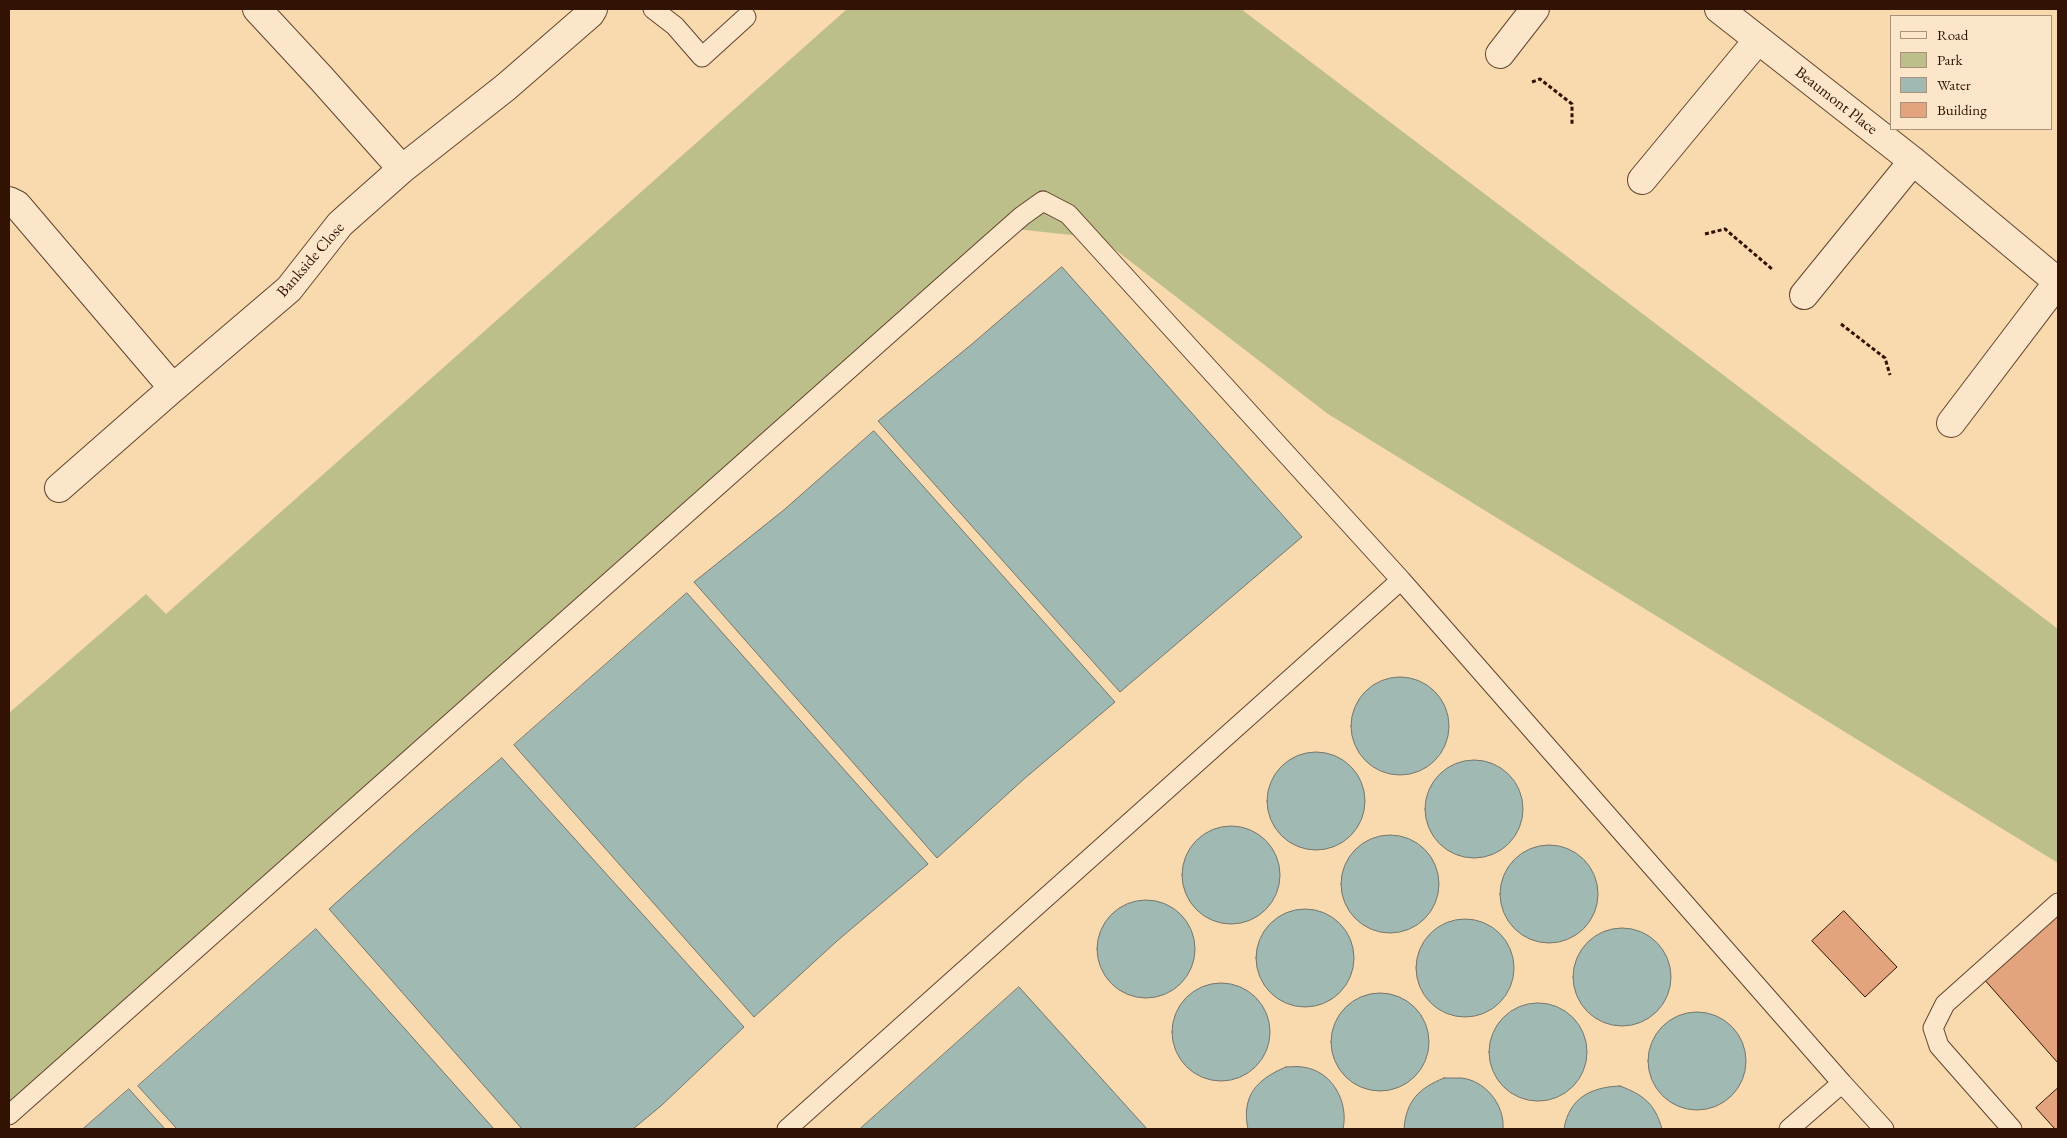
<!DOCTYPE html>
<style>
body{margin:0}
#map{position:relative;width:2067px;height:1138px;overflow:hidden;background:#f9d9ae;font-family:"EB Garamond",serif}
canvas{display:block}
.frame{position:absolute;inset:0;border:10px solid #311203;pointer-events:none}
.legend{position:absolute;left:1890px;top:15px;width:162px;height:115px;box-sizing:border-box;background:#fbe6ca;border:1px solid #aa917a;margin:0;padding:6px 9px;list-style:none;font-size:15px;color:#311203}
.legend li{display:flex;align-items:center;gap:10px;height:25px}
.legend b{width:25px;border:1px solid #aa917a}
</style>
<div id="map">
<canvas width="2067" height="1138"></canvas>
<div class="frame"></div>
<ul class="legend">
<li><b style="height:6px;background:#fbe6ca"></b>Road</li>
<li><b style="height:14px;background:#bdbf8b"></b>Park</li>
<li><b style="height:14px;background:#a0b9b2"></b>Water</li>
<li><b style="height:14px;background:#e2a37d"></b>Building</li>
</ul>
</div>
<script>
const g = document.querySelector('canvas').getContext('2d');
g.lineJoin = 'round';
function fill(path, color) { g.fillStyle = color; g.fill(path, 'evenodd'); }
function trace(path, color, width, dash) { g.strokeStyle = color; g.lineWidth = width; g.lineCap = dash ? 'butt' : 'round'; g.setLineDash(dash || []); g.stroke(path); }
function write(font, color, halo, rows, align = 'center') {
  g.font = font + ' "EB Garamond",serif'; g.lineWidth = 4.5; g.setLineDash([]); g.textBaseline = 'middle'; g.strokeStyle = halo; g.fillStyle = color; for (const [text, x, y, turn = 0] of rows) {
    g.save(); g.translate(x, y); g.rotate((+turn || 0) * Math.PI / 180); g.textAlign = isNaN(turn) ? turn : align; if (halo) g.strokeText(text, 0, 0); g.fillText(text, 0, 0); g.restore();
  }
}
fill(new Path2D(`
 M847,9H1241L2058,629V863L1328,414L1100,238L1006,228L9,1120V713L146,594L166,614Z`), '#bdbf8b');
const water = new Path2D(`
 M1062,267L1302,537L1120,692L878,421L972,344Z
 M874,431L1115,702L1024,779L937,858L694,582L785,509Z
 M687,593L928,864L837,941L754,1017L514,745Z
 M1351 726a49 49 0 1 1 98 0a49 49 0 1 1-98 0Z
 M1267 801a49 49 0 1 1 98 0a49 49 0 1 1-98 0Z
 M502,758L744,1027L662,1105L633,1129H522L329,909L417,830Z
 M1425 809a49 49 0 1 1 98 0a49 49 0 1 1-98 0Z
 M1182 875a49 49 0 1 1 98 0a49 49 0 1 1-98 0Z
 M1341 884a49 49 0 1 1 98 0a49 49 0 1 1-98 0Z
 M1500 894a49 49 0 1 1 98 0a49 49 0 1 1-98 0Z
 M1097 949a49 49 0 1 1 98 0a49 49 0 1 1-98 0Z
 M1256 958a49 49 0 1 1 98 0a49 49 0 1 1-98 0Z
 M1416 968a49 49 0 1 1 98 0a49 49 0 1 1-98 0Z
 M1573 977a49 49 0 1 1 98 0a49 49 0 1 1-98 0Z
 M316,929L494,1129H177L138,1086Z
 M1172 1032a49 49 0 1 1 98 0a49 49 0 1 1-98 0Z
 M1019,987L1147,1129H860Z
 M1331 1042a49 49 0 1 1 98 0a49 49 0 1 1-98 0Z
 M1489 1052a49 49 0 1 1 98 0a49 49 0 1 1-98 0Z
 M1648 1061a49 49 0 1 1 98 0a49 49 0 1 1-98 0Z
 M1286,1067C1291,1067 1297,1066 1302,1067C1332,1070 1349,1102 1343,1129H1248C1241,1096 1257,1079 1286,1067Z
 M1444,1078C1450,1078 1455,1078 1461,1078C1485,1080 1505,1105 1503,1129H1404C1406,1101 1419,1088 1444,1078Z
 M1620,1086C1644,1095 1655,1104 1662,1129H1564C1569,1098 1591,1087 1620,1086Z
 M129,1089L165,1129H83Z`);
fill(water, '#a0b9b2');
trace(water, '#74766c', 1);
const building = new Path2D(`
 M2058,909V1063L1983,978Z
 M1844,911L1897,967L1865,997L1812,941Z
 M2058,1088V1129H2055L2036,1108Z`);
fill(building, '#e2a37d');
trace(building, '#311203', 1);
const service = new Path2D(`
 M653,9L675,26L702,57L746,17
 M1842,1083L1884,1129
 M9,1115L990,244L1022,216L1043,201L1068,214L1401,580
 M787,1129L1401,580L1842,1083L1789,1129
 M2012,1129L1939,1046L1933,1028L1945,1004L2058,903`);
const minor = new Path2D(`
 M1719,9L1913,161L2058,282
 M1500,54L1535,9
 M402,169L506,87L590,14L593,9
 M1642,180L1758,40
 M9,201L17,205L173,388L289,289L340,224L402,169L321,78L257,9
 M1804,295L1913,161
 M1951,423L2058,282
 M59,488L173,388`);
trace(service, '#63442e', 21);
trace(minor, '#63442e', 30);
trace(new Path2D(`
 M1532,82L1540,79L1572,104V125
 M1705,234L1725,229L1772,269
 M1841,324L1885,358L1890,375`), '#311203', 3, [4, 2.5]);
trace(service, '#fbe6ca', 19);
trace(minor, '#fbe6ca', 28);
write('16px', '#311203', '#fbe6ca', [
 ["Beaumont Place",1836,101,38],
 ["Bankside Close",311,260,-49]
]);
</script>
